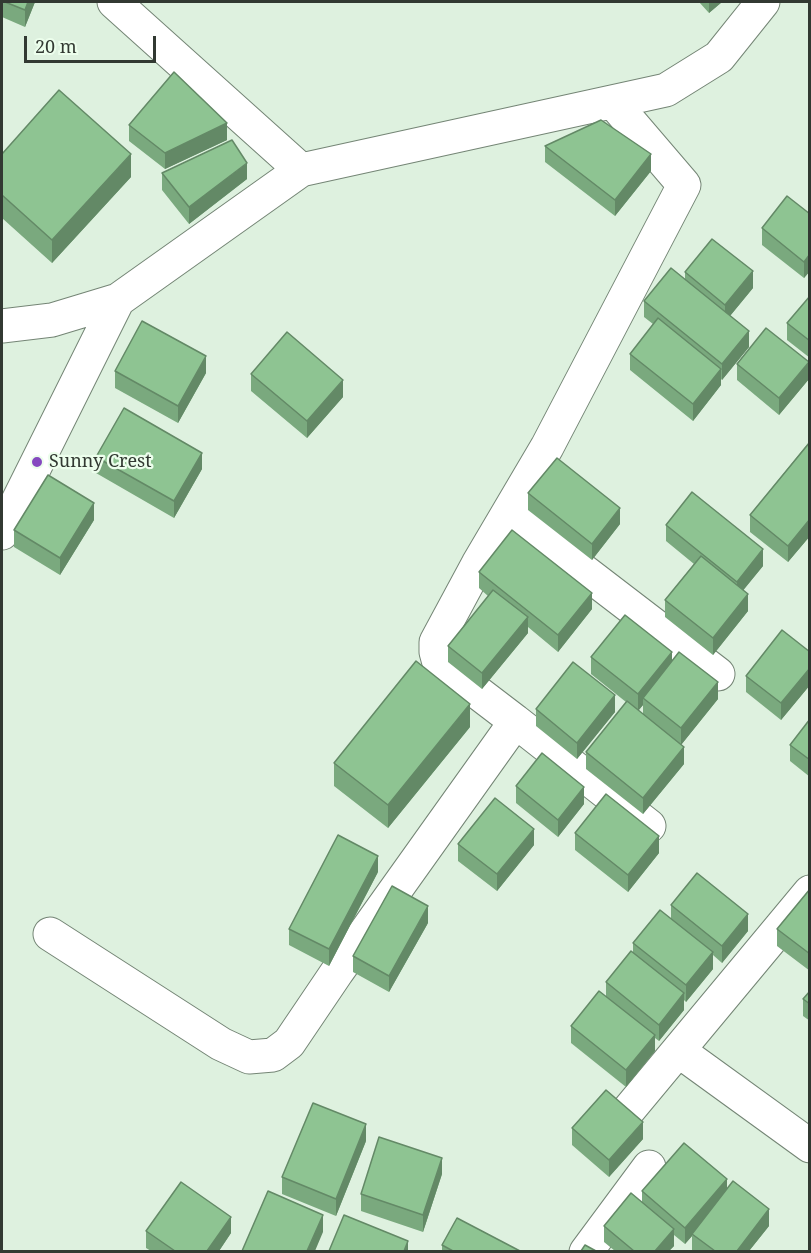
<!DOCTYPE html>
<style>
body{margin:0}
#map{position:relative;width:811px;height:1253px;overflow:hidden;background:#def1df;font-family:"Noto Serif",serif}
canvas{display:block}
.frame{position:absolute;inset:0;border:3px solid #323932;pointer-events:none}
.scale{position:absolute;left:24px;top:36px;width:132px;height:27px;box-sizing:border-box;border:3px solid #323932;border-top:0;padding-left:8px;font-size:18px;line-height:21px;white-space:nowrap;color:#323932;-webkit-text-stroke:4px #ecfeec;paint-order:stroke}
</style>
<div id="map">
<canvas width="811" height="1253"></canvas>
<div class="frame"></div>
<div class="scale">20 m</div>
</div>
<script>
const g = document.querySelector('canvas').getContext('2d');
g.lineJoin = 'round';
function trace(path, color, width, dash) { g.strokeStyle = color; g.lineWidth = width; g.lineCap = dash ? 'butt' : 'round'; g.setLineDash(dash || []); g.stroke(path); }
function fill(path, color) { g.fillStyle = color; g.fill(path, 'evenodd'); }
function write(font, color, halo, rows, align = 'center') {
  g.font = font + ' "Noto Serif",serif'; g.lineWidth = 4.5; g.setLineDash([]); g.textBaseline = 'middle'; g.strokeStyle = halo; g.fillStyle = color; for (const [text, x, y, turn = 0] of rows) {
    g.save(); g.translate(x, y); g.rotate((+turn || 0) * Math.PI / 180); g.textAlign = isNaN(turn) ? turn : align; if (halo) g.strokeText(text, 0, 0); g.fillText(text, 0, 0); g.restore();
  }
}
const minor = new Path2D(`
 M114,2L301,170
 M2,326L52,320L118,300L301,170L666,90L719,57L763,2
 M508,513L718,674
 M2,533L118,300
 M515,721L649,826
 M50,934L221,1044L249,1057L273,1055L289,1043L337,972L511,728L515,721L439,663L436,652V642L478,564L547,447L684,185L613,102
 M679,1051L810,1146
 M627,1112L810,892
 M586,1252L649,1167`);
trace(minor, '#748575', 35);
trace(minor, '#fff', 33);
fill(new Path2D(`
 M2,2H35L25,27L2,17Z
 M699,2H722L709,13Z
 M129,125L227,140L165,169L129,141Z
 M545,146L651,171L615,216L545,162Z
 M2,154L131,177L52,263L2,218Z
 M162,173L247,179L189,224L162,190Z
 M810,214V271L804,278L762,245V228Z
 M685,272L753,288L730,316L749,347L722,380L721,379V385L693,421L630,370V354L653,324L644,317V301L685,280Z
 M810,296V358L787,340V323Z
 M737,364L809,379L779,415L737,380Z
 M115,371L206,373L178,423L115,388Z
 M251,374L343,397L307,438L251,391Z
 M809,442L810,536L788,562L750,532V515Z
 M96,457L202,469L174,518L96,473Z
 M528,493L620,524L592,560L528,510Z
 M94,520L60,575L14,547V530Z
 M666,525L763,566L743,590L748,611L713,655L665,617V600L694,564L666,541Z
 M479,572L592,609L558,652L528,627V633L482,689L448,662V646L488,596L479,588Z
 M810,652V685L781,720L746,692V676Z
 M591,657L672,661L718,699L681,745L684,764L643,814L586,769V752L626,702L591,674ZM643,705V714L638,711Z
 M536,709L615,712L577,759L536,726Z
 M810,719V777L790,761V745Z
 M470,727L388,828L334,786V763Z
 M516,786L584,804L558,837L516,803Z
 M575,833L659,853L628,892L575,850Z
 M458,844L534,845L497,891L458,861Z
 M378,872L329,966L289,945V929Z
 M810,889V971L777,946V929Z
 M671,905L748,931L722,963L713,955V969L686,1002L684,1000V1010L659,1041L655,1038V1051L626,1087L571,1043V1026L606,996V982L633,953V943L671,919Z
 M428,923L389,992L353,972V956Z
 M810,991V1021L803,1016V999Z
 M572,1128L643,1139L609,1177L572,1145Z
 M366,1141L336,1216L282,1194V1177Z
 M442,1174L423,1232L361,1211V1194Z
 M727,1189L769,1226L749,1251H693L692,1250V1236L685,1244L674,1235V1246L669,1251H615L604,1242V1226L642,1202V1191Z
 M146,1231L231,1233L219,1251H151L146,1248Z
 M442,1245L520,1251H442Z`), '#7aa97e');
fill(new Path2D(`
 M28,2H35L25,27V10Z
 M709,2H722L709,13Z
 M227,123V140L165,169V153Z
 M131,154V177L52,263V240Z
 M651,154V171L615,216V200Z
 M247,163V179L189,224V207Z
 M810,254V271L804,278V262Z
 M753,271V288L725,322V305Z
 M749,331V347L722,380V364Z
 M206,356V373L178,423V406Z
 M809,362V379L779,415V398Z
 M721,369V385L693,421V404Z
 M343,380V397L307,438V421Z
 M202,453V469L174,518V501Z
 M94,503V520L60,575V558Z
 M620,508V524L592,560V544Z
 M810,519V536L788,562V546Z
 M763,549V566L737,598V582Z
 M592,593V609L558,652V635Z
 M748,594V611L713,655V638Z
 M528,617V633L482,689V673Z
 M672,652V669L643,698V705L638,711V694Z
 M810,668V685L781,720V703Z
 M718,682V699L681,745V728Z
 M615,695V712L577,759V743Z
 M470,704V727L388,828V805Z
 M684,747V764L643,814V798Z
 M584,787V804L558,837V820Z
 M534,829V845L497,891V874Z
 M659,836V853L628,892V875Z
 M378,856V872L329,966V949Z
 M428,906V923L389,992V976Z
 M748,914V931L722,963V946Z
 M713,952V969L686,1002V985Z
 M684,993V1010L659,1041V1025Z
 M655,1035V1051L626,1087V1070Z
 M643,1122V1139L609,1177V1160Z
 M366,1124V1141L336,1216V1199Z
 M442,1158V1174L423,1232V1215Z
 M727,1179V1196L692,1234V1236L685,1244V1228Z
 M769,1209V1226L749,1251H737Z
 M323,1215V1232L315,1251H307Z
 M231,1217V1233L219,1251H207Z
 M674,1229V1246L669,1251H655Z
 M408,1241V1251H404Z`), '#638966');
const building = new Path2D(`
 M5,2H28L25,10Z
 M174,72L227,123L165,153L129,125Z
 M59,90L131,154L52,240L2,195V154Z
 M601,120L651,154L615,200L545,146Z
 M232,140L247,163L189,207L162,173Z
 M787,196L810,214V254L804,262L762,228Z
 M712,239L753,271L725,305L685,272Z
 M671,268L749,331L722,364L644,301Z
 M810,296V341L787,323Z
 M658,318L721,369L693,404L630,354Z
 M142,321L206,356L178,406L115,371Z
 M766,328L809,362L779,398L737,364Z
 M287,332L343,380L307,421L251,374Z
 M124,408L202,453L174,501L96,457Z
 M810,442V519L788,546L750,515Z
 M557,458L620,508L592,544L528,493Z
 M48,475L94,503L60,558L14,530Z
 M692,492L763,549L737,582L666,525Z
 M512,530L592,593L558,635L479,572Z
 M701,556L748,594L713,638L665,600Z
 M493,590L528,617L482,673L448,646Z
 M625,615L672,652L638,694L591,657Z
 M782,630L810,652V668L781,703L746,676Z
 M679,652L718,682L681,728L643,698Z
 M416,661L470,704L388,805L334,763Z
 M573,662L615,695L577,743L536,709Z
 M627,701L684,747L643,798L586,752Z
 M810,719V760L790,745Z
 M542,753L584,787L558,820L516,786Z
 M606,794L659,836L628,875L575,833Z
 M495,798L534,829L497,874L458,844Z
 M338,835L378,856L329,949L289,929Z
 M697,873L748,914L722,946L671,905Z
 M392,886L428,906L389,976L353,956Z
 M810,889V954L777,929Z
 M660,910L713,952L686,985L633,943Z
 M631,951L684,993L659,1025L606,982Z
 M599,991L655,1035L626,1070L571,1026Z
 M810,991V1004L803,999Z
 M606,1090L643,1122L609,1160L572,1128Z
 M313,1103L366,1124L336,1199L282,1177Z
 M379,1137L442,1158L423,1215L361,1194Z
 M684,1143L727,1179L685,1228L642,1191Z
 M733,1181L769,1209L737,1251H715L692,1234Z
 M181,1182L231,1217L207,1251H175L146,1231Z
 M268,1191L323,1215L307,1251H242Z
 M631,1193L674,1229L655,1251H634L604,1226Z
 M344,1215L408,1241L404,1251H329Z
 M457,1218L520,1251H453L442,1245Z
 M585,1245L596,1251H581Z`);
fill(building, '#8ec492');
trace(building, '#638966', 1.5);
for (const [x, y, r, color] of [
 [37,462,6,"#8549bf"]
]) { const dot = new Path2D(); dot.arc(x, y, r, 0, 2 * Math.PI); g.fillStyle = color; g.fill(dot); trace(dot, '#ecfeec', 2); }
write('18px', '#323932', '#ecfeec', [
 ["Sunny Crest",49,462]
], 'left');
</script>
